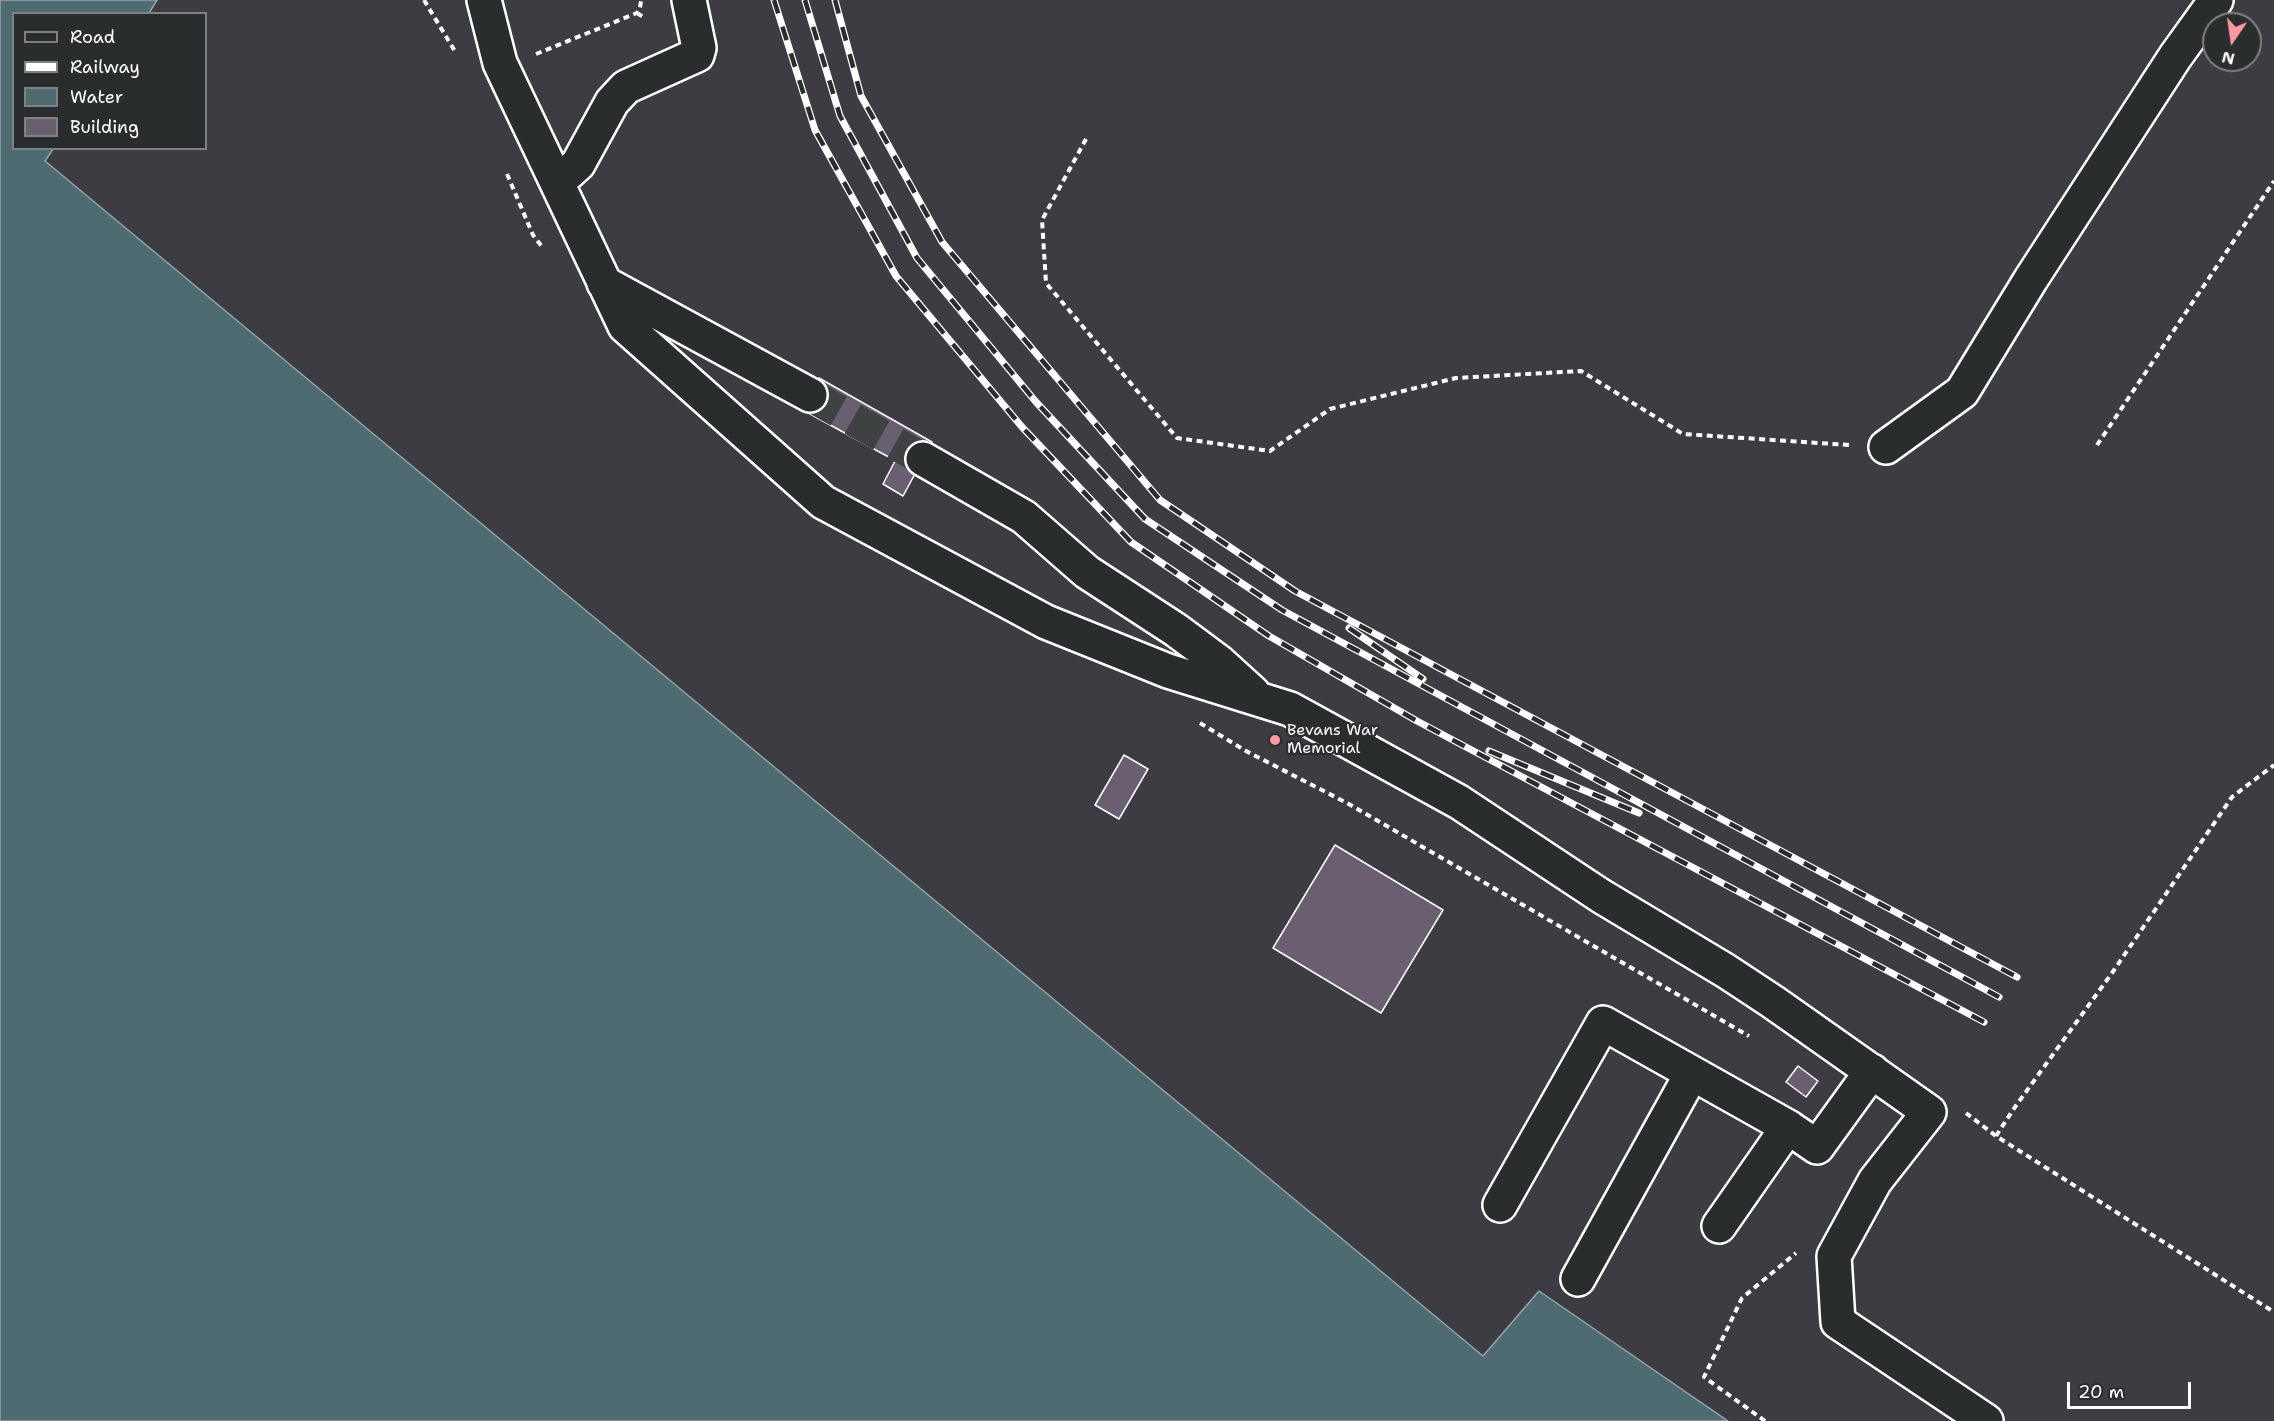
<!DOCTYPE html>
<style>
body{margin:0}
#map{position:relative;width:2274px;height:1421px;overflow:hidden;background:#2a2d2e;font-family:"Shantell Sans",sans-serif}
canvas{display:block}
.legend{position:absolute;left:12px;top:12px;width:195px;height:138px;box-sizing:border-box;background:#2a2d2e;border:2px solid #7f8182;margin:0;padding:8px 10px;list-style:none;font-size:18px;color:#fff}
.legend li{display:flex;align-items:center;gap:12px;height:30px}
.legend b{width:30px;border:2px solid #7f8182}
.north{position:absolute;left:2202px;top:12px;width:60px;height:60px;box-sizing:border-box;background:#2a2d2e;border:2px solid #7f8182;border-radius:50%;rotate:193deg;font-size:16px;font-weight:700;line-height:24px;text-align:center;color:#fff}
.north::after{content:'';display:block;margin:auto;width:21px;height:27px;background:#ff9aa2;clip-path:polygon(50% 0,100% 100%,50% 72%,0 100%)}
.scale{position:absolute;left:2067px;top:1382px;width:124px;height:27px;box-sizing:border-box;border:3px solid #fff;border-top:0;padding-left:8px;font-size:18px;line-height:21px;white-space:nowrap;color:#fff;-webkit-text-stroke:4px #2a2d2e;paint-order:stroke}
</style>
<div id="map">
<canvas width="2274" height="1421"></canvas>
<ul class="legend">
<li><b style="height:8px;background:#2a2d2e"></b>Road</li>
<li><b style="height:8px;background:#fff"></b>Railway</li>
<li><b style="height:16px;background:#4e6b72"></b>Water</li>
<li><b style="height:16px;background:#695f70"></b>Building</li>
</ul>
<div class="north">N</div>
<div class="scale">20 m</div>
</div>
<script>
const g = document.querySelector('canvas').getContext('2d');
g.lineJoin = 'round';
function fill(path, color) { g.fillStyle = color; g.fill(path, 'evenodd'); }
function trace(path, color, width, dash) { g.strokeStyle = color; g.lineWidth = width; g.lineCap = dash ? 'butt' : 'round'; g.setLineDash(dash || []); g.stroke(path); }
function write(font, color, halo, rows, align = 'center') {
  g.font = font + ' "Shantell Sans",sans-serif'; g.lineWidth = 4.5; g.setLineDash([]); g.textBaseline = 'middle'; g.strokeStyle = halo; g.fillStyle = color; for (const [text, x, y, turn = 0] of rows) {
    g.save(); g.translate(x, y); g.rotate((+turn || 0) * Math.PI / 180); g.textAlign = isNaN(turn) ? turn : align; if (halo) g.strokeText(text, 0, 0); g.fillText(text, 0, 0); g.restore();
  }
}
fill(new Path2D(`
 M157,0H2274V1421H1728L1539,1291L1484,1357L45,161L53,149L206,148V14L149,13ZM2214,24H2250V60H2214Z`), '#3d3c42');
const water = new Path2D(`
 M0,0H157L149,13L14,14V148L53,149L45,161L1483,1356L1539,1291L1728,1421H0Z`);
fill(water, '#4e6b72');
trace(water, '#95a6aa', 1.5);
const building = new Path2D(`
 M819,378L932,442L916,472L801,409Z
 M895,461L916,472L903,496L883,484Z
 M1124,755L1148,769L1119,819L1095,805Z
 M1335,845L1443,910L1381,1013L1273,948Z
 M1798,1066L1818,1081L1806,1097L1786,1082Z`);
fill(building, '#695f70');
trace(building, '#fff', 1.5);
trace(new Path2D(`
 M810,395L923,459`), '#3f4243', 33, [33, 16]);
const minor = new Path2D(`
 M484,0L500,63L625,326L823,502L1046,622L1168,671L1290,709L1459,802L1601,896L1726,971L1773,1002L1929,1112L1875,1181L1834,1256L1838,1322L1986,1421
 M557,183L578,164L612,102L626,87L697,55L699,48L689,0
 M604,283L810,395
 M1886,447L1962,392L2031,279L2175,57L2216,0
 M923,459L1024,517L1087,572L1176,630L1219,662L1253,693
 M1500,1205L1603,1023L1788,1127
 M1719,1226L1788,1127L1817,1147L1872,1071
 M1578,1279L1692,1073`);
trace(minor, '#fff', 38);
trace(new Path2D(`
 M424,0L456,53
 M637,13L645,18
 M536,54L637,13L640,8L641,1
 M1086,139L1042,220L1046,283L1177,438L1270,451L1330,409L1456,378L1581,371L1683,434L1849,445
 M507,174L533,235L543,248
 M2097,445L2274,181
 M1200,723L1246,751L1347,803L1749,1036
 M1966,1113L1996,1136L2274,1312
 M1996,1136L2015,1107L2112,973L2232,797L2274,765
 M1765,1421L1704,1377L1742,1298L1796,1253`), '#fff', 4, [6, 4.5]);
trace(minor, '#2a2d2e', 33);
const rail = new Path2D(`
 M774,0L815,130L896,276L1022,427L1131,542L1269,636L1417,721L1984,1022
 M805,0L840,116L917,258L1036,402L1145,519L1282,610L1999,997
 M835,0L861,96L942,242L1160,500L1295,591L2017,977
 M1349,628L1423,679
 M1489,751L1639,813`);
trace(rail, '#fff', 7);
trace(rail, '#2a2d2e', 4.5, [14]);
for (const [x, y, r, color] of [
 [1275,740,6,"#ff9aa2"]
]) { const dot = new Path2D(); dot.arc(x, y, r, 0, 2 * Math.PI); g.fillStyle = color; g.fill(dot); trace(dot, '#2a2d2e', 2); }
write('16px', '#fff', '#2a2d2e', [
 ["Bevans War",1287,731],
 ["Memorial",1287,749]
], 'left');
</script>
